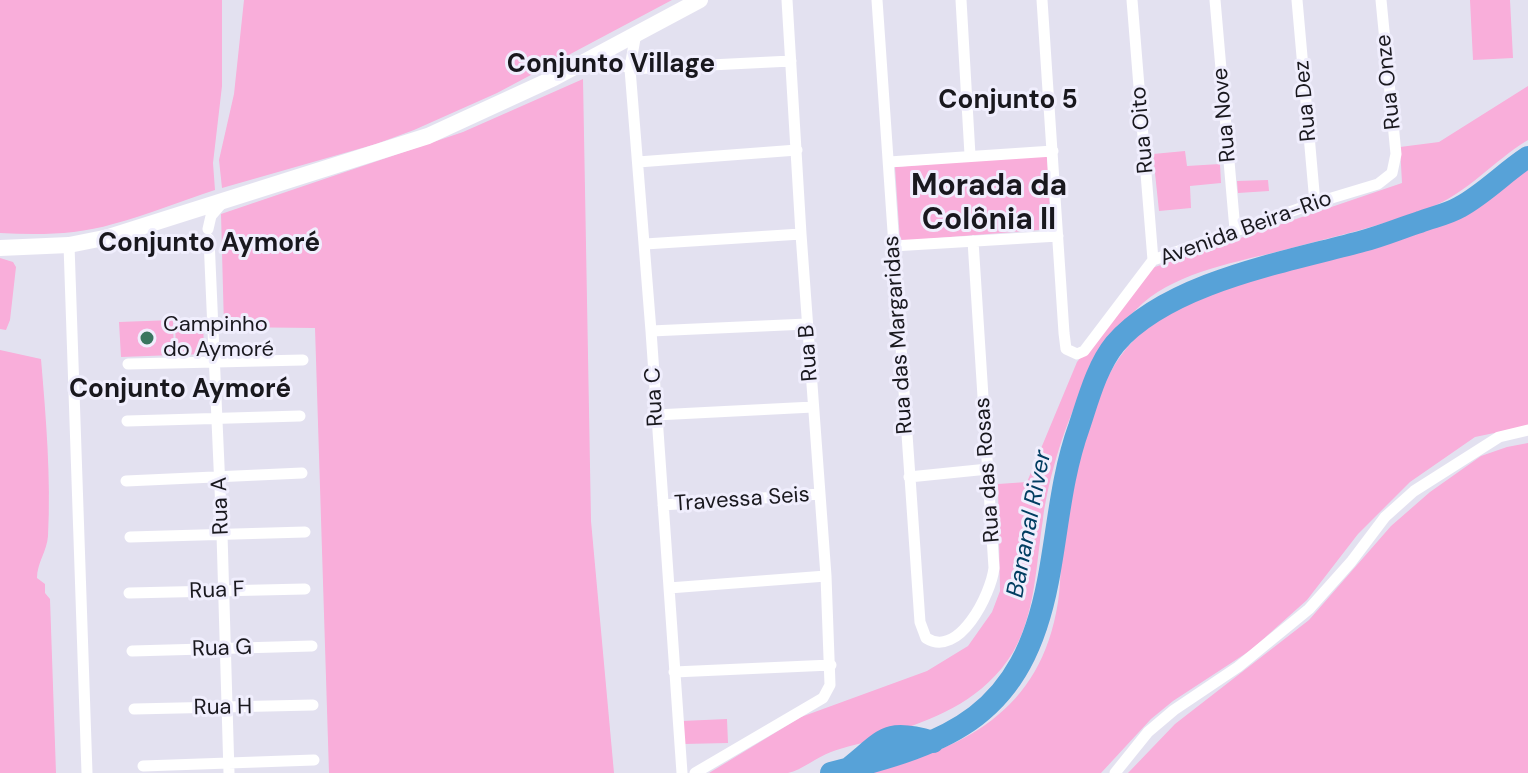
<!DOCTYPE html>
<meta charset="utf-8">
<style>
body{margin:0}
canvas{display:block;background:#e3e1f0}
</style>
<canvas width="1528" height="773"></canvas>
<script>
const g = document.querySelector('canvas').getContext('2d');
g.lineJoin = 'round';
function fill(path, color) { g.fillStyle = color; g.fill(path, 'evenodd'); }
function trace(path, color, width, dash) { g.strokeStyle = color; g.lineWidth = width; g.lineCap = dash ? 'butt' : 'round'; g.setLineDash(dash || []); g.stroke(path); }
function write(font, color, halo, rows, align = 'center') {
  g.font = font + ' "DM Sans",sans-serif'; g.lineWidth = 6; g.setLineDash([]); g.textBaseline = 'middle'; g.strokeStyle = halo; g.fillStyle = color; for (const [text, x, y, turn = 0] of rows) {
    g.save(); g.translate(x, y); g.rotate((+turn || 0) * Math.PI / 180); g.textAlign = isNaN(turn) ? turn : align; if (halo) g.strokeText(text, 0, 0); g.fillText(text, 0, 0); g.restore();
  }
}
fill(new Path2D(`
 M0,0H222V86L213,163L215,190C181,201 147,215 113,224C76,235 38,235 0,233Z
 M244,0H672L497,93L414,130L376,144L222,188L219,160L234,94Z
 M1470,0H1510L1513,58L1473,60Z
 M583,79L591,521L614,773H329L315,328L224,327L221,214L463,132Z
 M1528,86V140C1493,161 1468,193 1429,208C1382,226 1332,237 1284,250C1238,262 1180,271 1143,303C1089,351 1053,448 1043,519C1035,569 1036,627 1002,668C968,709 925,721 878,738C862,744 846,746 831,752C817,757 802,770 788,773C771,773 729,773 709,773L801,717L927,671L968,646L992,612L1000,591L998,484L1027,482L1077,362L1152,268L1402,183L1400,147L1439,142Z
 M1185,151L1187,166L1220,164L1221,183L1190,186L1191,208L1159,211L1153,154Z
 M1047,155L1051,229L900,241L895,167Z
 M1528,169V426L1475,437L1410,482L1358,534L1307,600L1251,650L1173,701L1151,719L1101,773H864C963,750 1041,712 1058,602C1062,576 1060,550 1063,524C1067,487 1078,447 1092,413C1103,386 1113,361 1134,340C1212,262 1355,263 1454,220C1477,210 1504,183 1528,169Z
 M1268,180L1269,191L1238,193L1237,181Z
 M0,258L13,262L16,267L10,320L6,330L0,329Z
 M203,319L204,354L176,355L175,320Z
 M173,320L174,355L121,357L119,322Z
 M0,350L41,359C46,418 51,477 48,536C47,551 37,563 37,578L45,584V593L50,599L56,773H0Z
 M1528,443V773H1128L1175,724L1309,620L1391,526L1430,492L1481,456L1507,447Z
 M727,719L728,743L683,744L682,721Z`), '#f9aeda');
trace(new Path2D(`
 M850,767C885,739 886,728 933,742
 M831,773C954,742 1022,716 1048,581C1058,529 1061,477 1079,427C1088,400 1097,366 1115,344C1168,282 1287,262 1363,241C1382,236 1401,228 1420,222C1433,217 1448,214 1460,207C1484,194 1505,172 1528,157`), '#57a2d8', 22);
trace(new Path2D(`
 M877,0L920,622L926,638C959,659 991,594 994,568L973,241
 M961,0L970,155
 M1042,0L1064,333L1066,349L1077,354L1084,351L1153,260L1315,203L1378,184L1392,173L1396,154L1381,0
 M1132,0L1153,260
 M1215,0L1235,230
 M1297,0L1315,203
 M601,53L630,69L651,331L682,773
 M630,67L636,33
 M630,69L791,61
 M638,162L797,150
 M889,162L1053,151
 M208,229L211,216L223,202
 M209,239L222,534L229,773
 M645,244L801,234
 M69,245L87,773
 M893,246L1058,236
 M651,331L807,324
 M128,364L303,360
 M656,415L813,407
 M127,421L300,416
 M909,477L988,469
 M126,481L302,473
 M663,505L820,494
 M130,537L305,532
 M669,588L826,576
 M129,593L305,589
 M132,651L312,646
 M674,672L831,665
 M134,709L313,705
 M143,766L314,760
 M695,773L823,698L830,685L826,576L801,234L787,0
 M1115,773L1148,732L1174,710L1238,667L1309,609L1351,562L1385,517L1414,491L1499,437L1528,430`), '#fff', 11);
trace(new Path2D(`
 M0,248L69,245L109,237L428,136L554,78L700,0`), '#fff', 16);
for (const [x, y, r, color] of [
 [147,338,8,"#3a755f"]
]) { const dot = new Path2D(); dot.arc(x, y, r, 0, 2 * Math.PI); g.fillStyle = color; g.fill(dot); trace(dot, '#f0eefd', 3); }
write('22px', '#19181e', '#f0eefd', [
 ["Rua Onze",1389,82,-96],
 ["Rua Dez",1306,101,-95],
 ["Rua Nove",1225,115,-95],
 ["Rua Oito",1143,130,-95],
 ["Avenida Beira-Rio",1246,229,-20],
 ["Rua das Margaridas",899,335,-94],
 ["Rua B",809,353,-94],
 ["Rua C",655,397,-93],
 ["Rua das Rosas",988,470,-94],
 ["Travessa Seis",742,500,-4],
 ["Rua A",221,506,-92],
 ["Rua F",217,591,-2],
 ["Rua G",222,649,-2],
 ["Rua H",223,708,-1]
]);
write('22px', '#19181e', '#f0eefd', [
 ["Campinho",163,325],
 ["do Aymoré",163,350]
], 'left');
write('italic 24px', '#003d61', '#f0eefd', [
 ["Bananal River",1030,524,-79]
]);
write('bold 26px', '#19181e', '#f0eefd', [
 ["Conjunto Village",611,65],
 ["Conjunto 5",1008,101],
 ["Conjunto Aymoré",209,244],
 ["Conjunto Aymoré",180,390]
]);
write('bold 30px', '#19181e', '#f0eefd', [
 ["Morada da",989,187],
 ["Colônia II",989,221]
]);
</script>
